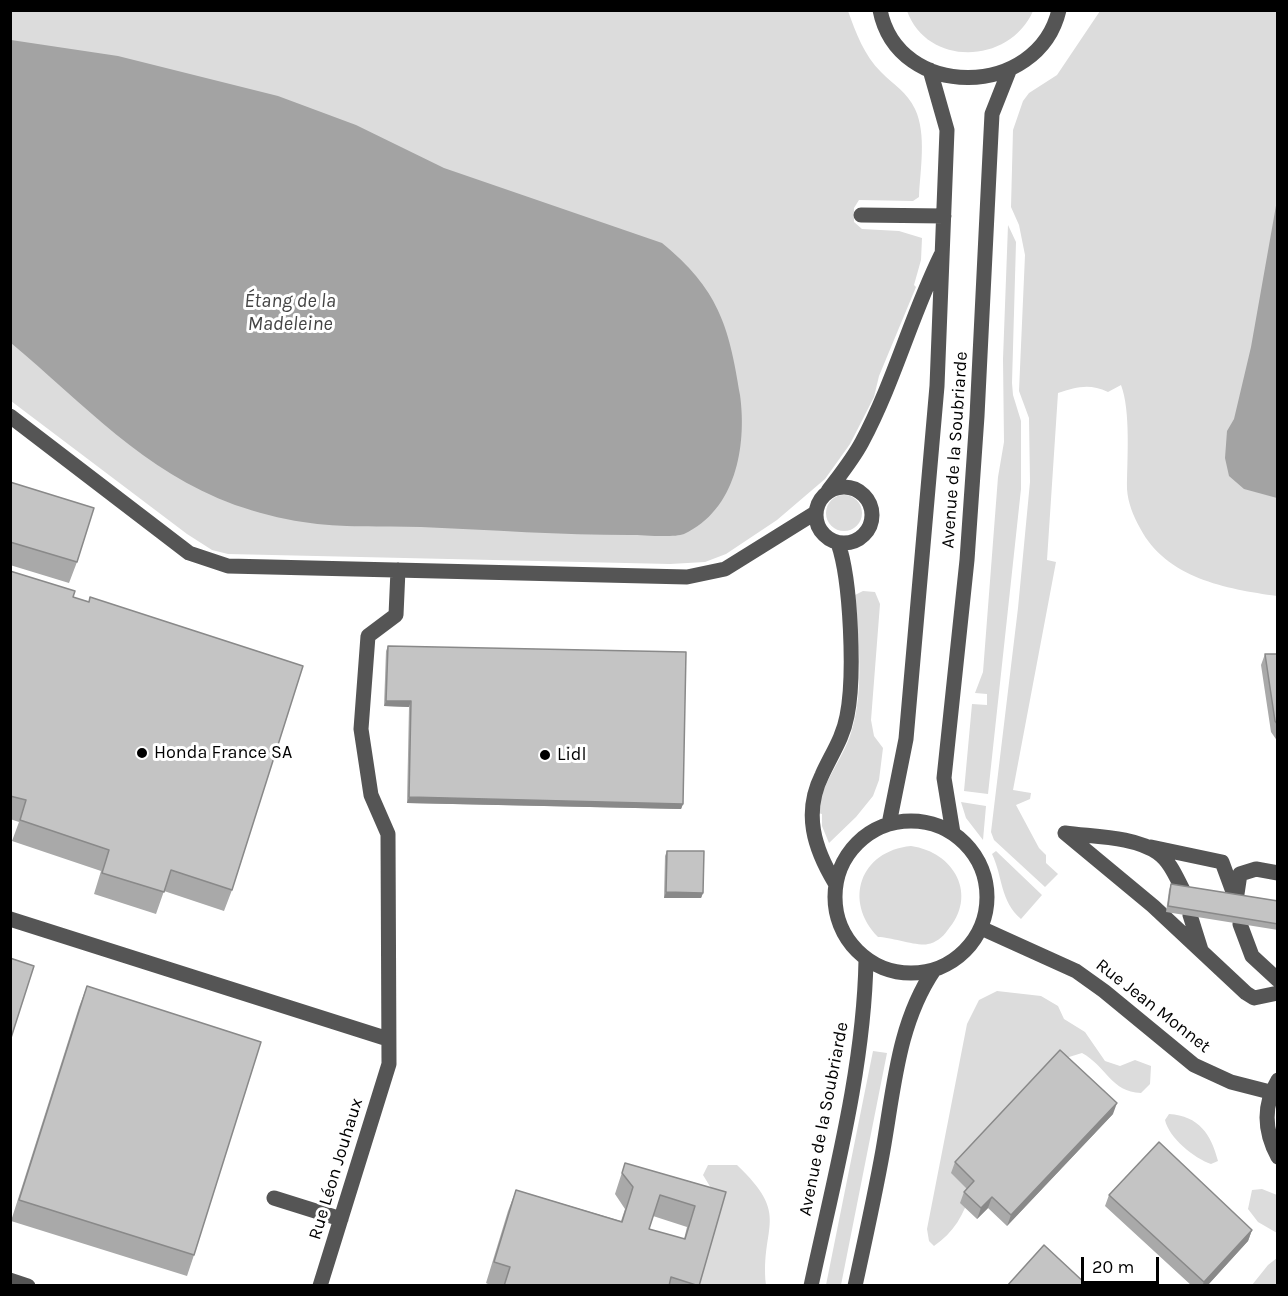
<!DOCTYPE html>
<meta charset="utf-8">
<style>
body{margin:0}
#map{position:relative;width:1288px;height:1296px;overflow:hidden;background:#fff;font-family:Karla,sans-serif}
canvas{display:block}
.frame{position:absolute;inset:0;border:12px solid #000;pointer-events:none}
.scale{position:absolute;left:1081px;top:1257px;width:78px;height:27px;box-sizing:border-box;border:3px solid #000;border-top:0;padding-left:8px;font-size:18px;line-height:21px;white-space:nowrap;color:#000;-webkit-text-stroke:4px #fff;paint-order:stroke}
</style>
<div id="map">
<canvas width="1288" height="1296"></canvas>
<div class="frame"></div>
<div class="scale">20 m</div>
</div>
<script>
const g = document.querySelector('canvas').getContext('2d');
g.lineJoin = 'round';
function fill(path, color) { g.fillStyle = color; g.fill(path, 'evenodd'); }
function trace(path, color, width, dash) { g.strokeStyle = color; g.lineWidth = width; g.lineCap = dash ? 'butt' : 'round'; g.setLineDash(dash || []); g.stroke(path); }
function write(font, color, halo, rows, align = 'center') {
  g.font = font + ' Karla,sans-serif'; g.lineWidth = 6; g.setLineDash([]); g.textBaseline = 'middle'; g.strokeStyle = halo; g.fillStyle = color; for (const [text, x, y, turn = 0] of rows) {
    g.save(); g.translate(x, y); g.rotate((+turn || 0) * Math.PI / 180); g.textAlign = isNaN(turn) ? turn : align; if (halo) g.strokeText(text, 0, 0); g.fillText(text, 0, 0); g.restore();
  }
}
fill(new Path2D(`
 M10,11H848C856,33 864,55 881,72C894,85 907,92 915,109C927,134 920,171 919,197L913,201L859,200L854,208V222L862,229L899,231L922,238L921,260L914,285L916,287L879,376L874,397L850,444L825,479L777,520L726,554L705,562L670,564L228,554L212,550L187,534L11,401Z
 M907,11V10L1033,11C1010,64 928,68 907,11Z
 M1100,11H1277V596C1226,589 1166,578 1140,528C1133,515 1128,503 1127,489C1127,460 1131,411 1121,385L1108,392C1089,383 1077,387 1058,393L1047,560L1056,562L1013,790L1031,793L1030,799L1016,805L1039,848L1046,855V863L1058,874L1045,887L994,840L991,832L1018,608L1030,482L1029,418L1019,391L1025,255L1019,225L1011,207L1013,130L1023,101L1029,93L1057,75Z
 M1008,225L1016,242L1012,383L1013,395L1021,421V489L988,794L964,791L972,704L987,705V694L975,693L983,672L998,477L1004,442L1003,359Z
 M826 513a18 18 0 1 1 36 0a18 18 0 1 1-36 0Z
 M863,591L875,592L880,604L871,720L874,736L883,748L879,780L873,796L856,817L829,843L822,826V814L818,813C821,783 842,761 851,733C865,689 858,639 855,595Z
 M961,802L986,806L983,840L966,818Z
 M911,846C954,852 979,895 947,931C943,937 935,943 928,944C919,947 891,937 878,937C843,901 860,851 911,846Z
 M996,851L1042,895L1021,919C1000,901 1003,877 992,854Z
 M997,991L1041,996L1058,1006L1064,1019L1085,1032L1105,1061L1120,1066L1135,1060L1151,1066L1150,1084L1141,1093C1111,1092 1106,1066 1082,1053L1056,1061L970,1192C965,1214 953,1233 934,1246L929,1241L927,1229L967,1024L979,1000Z
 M873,1051L887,1053L841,1285H826Z
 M1169,1114C1199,1116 1211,1134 1218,1161L1211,1164C1194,1158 1169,1138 1165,1120Z
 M708,1165H737C792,1217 760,1225 766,1285L697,1286L714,1193L703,1175Z
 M1262,1189L1277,1195V1233L1258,1222L1248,1209L1252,1190Z
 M1277,1258V1285H1252L1268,1265Z`), '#dcdcdc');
fill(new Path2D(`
 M11,40L118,56L278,96L356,125L444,168L662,243C718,289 729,325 740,395C747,446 736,510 684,534C673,538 643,535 630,535C561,535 491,530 421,527C382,526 341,528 303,522C281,519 256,512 235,505C143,471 84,404 11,343Z
 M1277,200L1278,498H1277L1244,489L1229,476L1225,458L1227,431L1234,419L1251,347Z`), '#a3a3a3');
trace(new Path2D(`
 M880,10C898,101 1038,99 1059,10
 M861,215L944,216
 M10,416L189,553L228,566L687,577L725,569L815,513
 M816 515a28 28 0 1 1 56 0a28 28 0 1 1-56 0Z
 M828,491C840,475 853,459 862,442C894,382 911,316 941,255
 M835 897a76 76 0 1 1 152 0a76 76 0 1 1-152 0Z
 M889,824L906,739L937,386L947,130L930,70
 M953,833L944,778L967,560L977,416L991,133L992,114L1009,71
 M1065,833L1153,906L1246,993L1254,998L1278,993
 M1065,833C1093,837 1134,836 1158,853C1170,861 1177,879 1184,892
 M1151,847L1222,862L1236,900
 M835,883C814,848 803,813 822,775C831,755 843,738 847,716C855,677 851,580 838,543
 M1237,894L1240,874L1256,869L1278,873
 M1190,915L1201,950
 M10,919L388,1039
 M1240,924L1252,956L1278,980
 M981,928L1076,971L1104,991L1194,1065L1231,1082L1270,1092
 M1278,1080C1263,1105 1264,1131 1278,1157
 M274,1198L341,1219
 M10,1280L28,1286
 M320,1286L389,1064L388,834L371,795L361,729L368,636L396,615L398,570
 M811,1286C834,1179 864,1069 866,960
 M855,1286C865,1240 875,1195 883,1150C894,1088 898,1023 934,970`), '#555', 15);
fill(new Path2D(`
 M10,482L77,562L69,583L10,565Z
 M10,571L73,597L232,890L224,911L164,891L156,914L94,894L101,871L12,841L19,822L10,819Z
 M388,646L683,804L681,809L407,803L409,707L384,706L386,651Z
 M1265,654H1278V742L1271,732L1261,665Z
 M667,851L703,893L701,898H664L665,856Z
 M1171,884L1278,901V930L1166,912L1169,890Z
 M87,986L194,1255L187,1276L11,1221L79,1007Z
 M1113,1114L1007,1226L988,1208L977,1219L960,1203L964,1192L967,1189L951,1173L955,1162Z
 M625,1163L726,1192L699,1286H492L486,1283L508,1211L516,1190L621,1221L625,1209L615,1194ZM653,1216L687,1227L684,1239L649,1229Z
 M1109,1195L1252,1230L1248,1241L1207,1286H1192L1105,1206Z`), '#a9a9a9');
fill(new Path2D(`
 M386,701H411L409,707L384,706Z
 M409,797L683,804L681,809L407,803Z
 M666,892L703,893L701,898H664Z
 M1117,1103L1113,1114L1007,1226L1011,1215Z
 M992,1197L988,1208L977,1219L981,1208Z
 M1252,1230L1248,1241L1207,1286H1202L1204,1282Z`), '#898989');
const building = new Path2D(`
 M10,482L94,508L77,562L10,542Z
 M10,571L75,591L73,597L89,602L90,597L303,666L232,890L171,870L164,892L102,873L109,850L20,820L26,800L10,796Z
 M388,646L686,652L683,804L409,797L411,701H386Z
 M1265,654H1278V725L1275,721Z
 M667,851H704L703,893L666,892Z
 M1171,884L1278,901V924L1168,906Z
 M10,958L34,966L10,1041Z
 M87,986L261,1042L194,1255L19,1200Z
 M1060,1050L1117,1103L1011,1215L992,1197L981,1208L964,1192L974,1181L955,1162Z
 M1159,1142L1252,1230L1204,1282L1109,1195Z
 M625,1163L726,1192L699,1286L671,1277L669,1286H504L510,1267L494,1262L516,1190L622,1222L633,1187L622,1173ZM660,1195L695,1206L685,1239L649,1229Z
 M1044,1245L1088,1286H1007Z`);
fill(building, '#c4c4c4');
trace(building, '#898989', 1.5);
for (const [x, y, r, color] of [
 [142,753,6,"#000"],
 [545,755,6,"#000"]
]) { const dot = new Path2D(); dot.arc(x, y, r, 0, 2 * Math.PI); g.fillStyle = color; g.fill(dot); trace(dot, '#fff', 2); }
write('18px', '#000', '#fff', [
 ["Avenue de la Soubriarde",955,450,-86],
 ["Rue Jean Monnet",1153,1006,38],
 ["Avenue de la Soubriarde",824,1119,-79],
 ["Rue Léon Jouhaux",336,1169,-73]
]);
write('18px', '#000', '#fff', [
 ["Honda France SA",154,753],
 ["Lidl",557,755]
], 'left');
write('italic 20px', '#444', '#fff', [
 ["Étang de la",290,301],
 ["Madeleine",290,324]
]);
</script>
